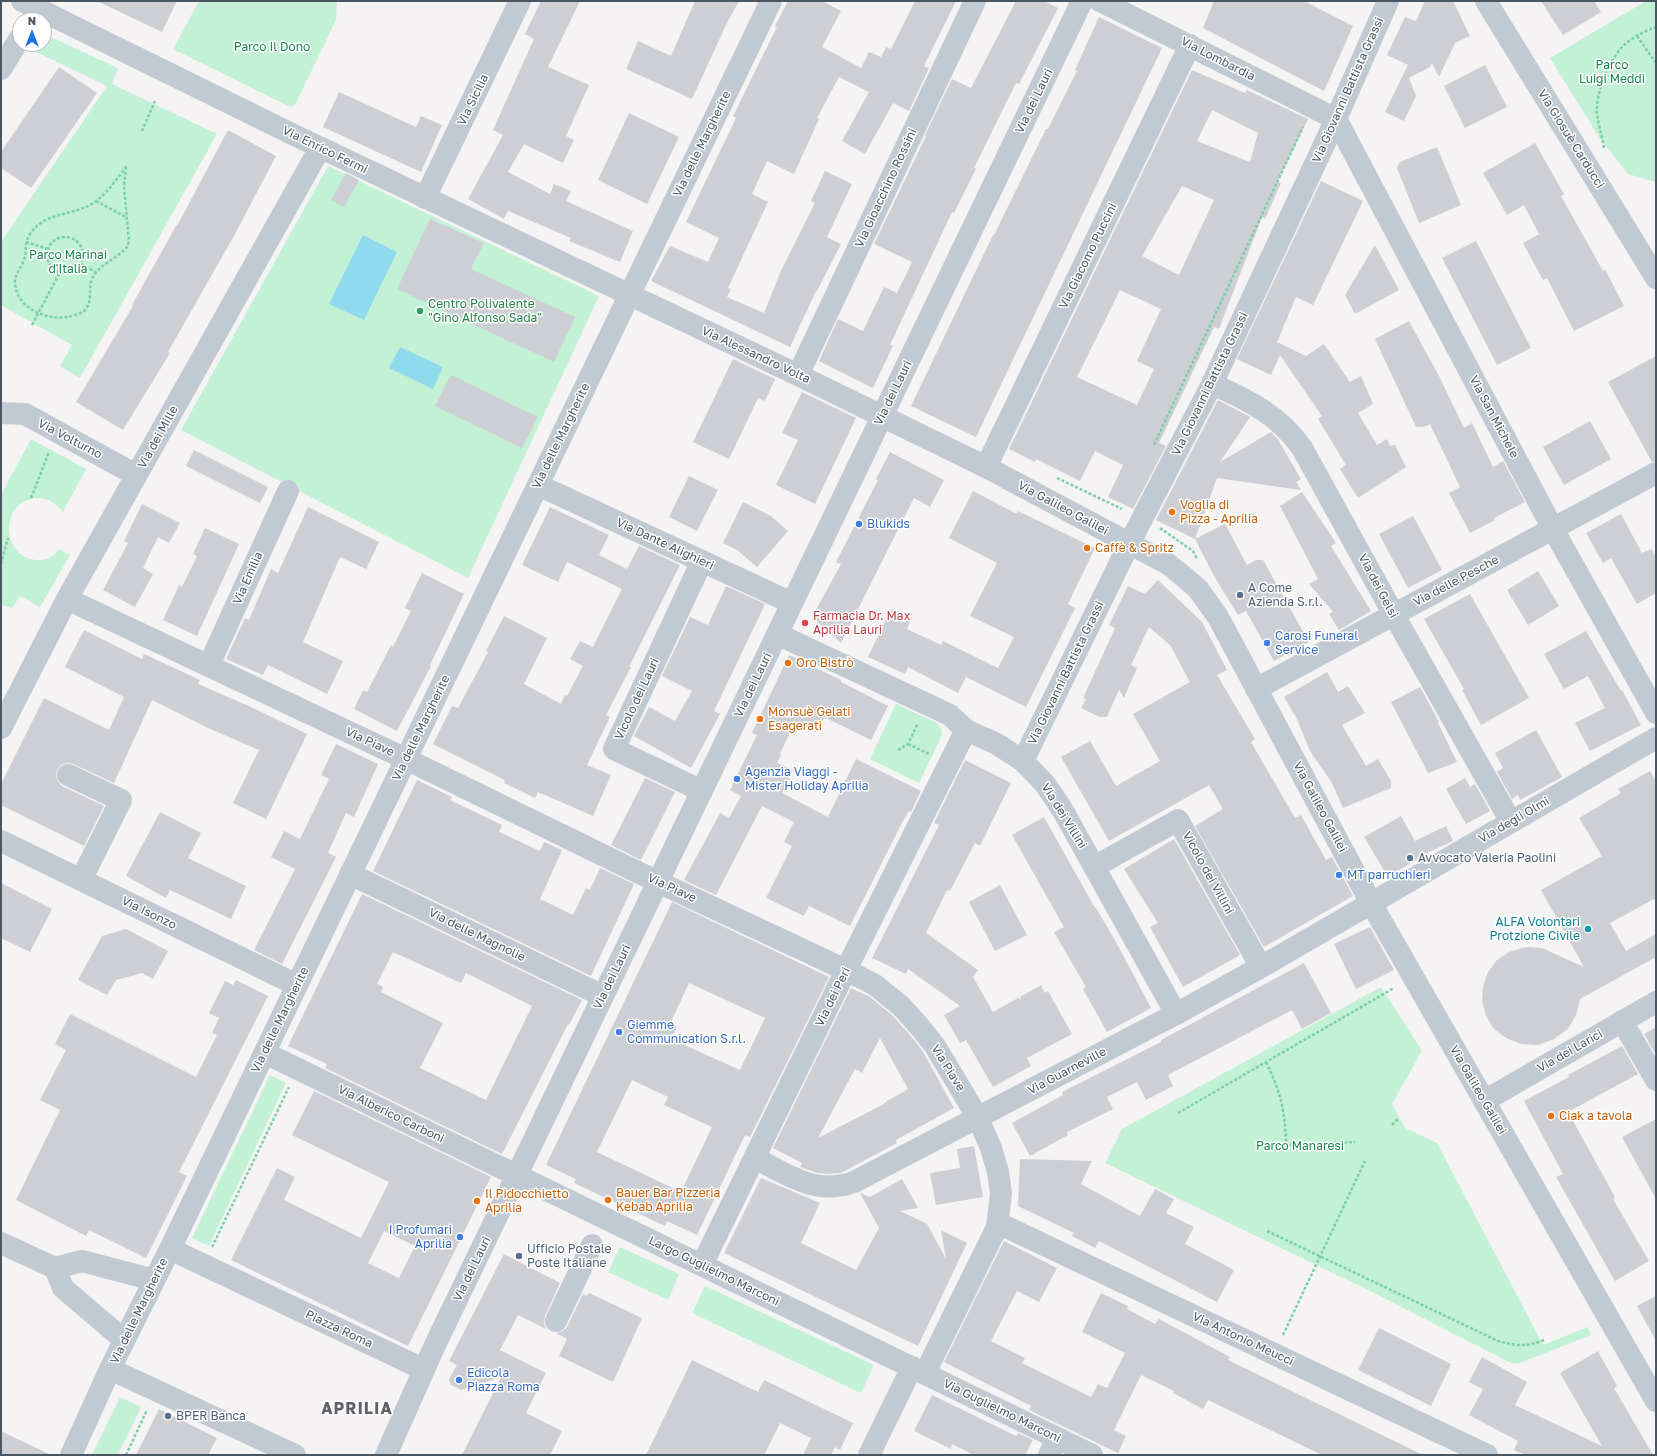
<!DOCTYPE html>
<meta charset="utf-8">
<style>
body{margin:0}
#map{position:relative;width:1657px;height:1456px;overflow:hidden;background:#f5f3f3;font-family:"Golos Text",sans-serif}
canvas{display:block}
.frame{position:absolute;inset:0;border:2px solid #4a5661;pointer-events:none}
.north{position:absolute;left:12px;top:12px;width:40px;height:40px;box-sizing:border-box;background:#fff;border:1px solid #b7bbc0;border-radius:50%;rotate:0deg;font-size:11px;font-weight:700;line-height:16px;text-align:center;color:#4a5661}
.north::after{content:'';display:block;margin:auto;width:14px;height:18px;background:#1a73e8;clip-path:polygon(50% 0,100% 100%,50% 72%,0 100%)}
</style>
<div id="map">
<canvas width="1657" height="1456"></canvas>
<div class="frame"></div>
<div class="north">N</div>
</div>
<script>
const g = document.querySelector('canvas').getContext('2d');
g.lineJoin = 'round';
function fill(path, color) { g.fillStyle = color; g.fill(path, 'evenodd'); }
function trace(path, color, width, dash) { g.strokeStyle = color; g.lineWidth = width; g.lineCap = dash ? 'butt' : 'round'; g.setLineDash(dash || []); g.stroke(path); }
function write(font, color, halo, rows, align = 'center') {
  g.font = font + ' "Golos Text",sans-serif'; g.lineWidth = 3; g.setLineDash([]); g.textBaseline = 'middle'; g.strokeStyle = halo; g.fillStyle = color; for (const [text, x, y, turn = 0] of rows) {
    g.save(); g.translate(x, y); g.rotate((+turn || 0) * Math.PI / 180); g.textAlign = isNaN(turn) ? turn : align; if (halo) g.strokeText(text, 0, 0); g.fillText(text, 0, 0); g.restore();
  }
}
fill(new Path2D(`
 M199,1H337L336,20L295,105L290,107L173,49Z
 M1646,1H1656V182L1628,174L1599,137L1550,58Z
 M44,34L118,68L112,84L217,134L80,378L60,366L72,345L1,305V242L107,86L32,50L36,44H44Z
 M328,166L599,296L468,578L181,430Z
 M31,439L86,469L63,512C57,504 48,498 37,498C0,500 0,556 36,560C44,561 55,557 59,549L70,555L40,607L20,596L12,608L1,605V495Z
 M896,704L937,723L941,728L942,735L919,783L870,759Z
 M1381,987L1422,1051L1392,1104L1405,1128L1437,1143L1543,1345L1588,1327L1591,1335L1520,1363H1511L1370,1291L1105,1163L1122,1129Z
 M270,1075L286,1083L209,1246L192,1238Z
 M620,1247L679,1274L668,1300L608,1272Z
 M705,1286L874,1365L861,1393L692,1313Z
 M120,1397L141,1407L118,1455H92Z`), '#c3f1d5');
fill(new Path2D(`
 M363,235L397,252L364,320L329,304Z
 M400,347L443,367L433,389L389,368Z`), '#90daee');
fill(new Path2D(`
 M97,1H177L162,32Z
 M541,1H580L548,67L589,85L566,136L574,140L563,163L524,144L508,172L550,194L554,184L571,191L566,201L633,231L620,262L569,241L571,238L508,211L504,219L468,199L503,135L493,130L534,39L525,34Z
 M695,1H739L726,25L692,99L626,69L638,41L671,56Z
 M788,1H822L841,11L822,47L861,68L869,52L881,57L886,47L891,49L915,1H956L924,66L929,68L909,111L893,103L865,154L842,141L869,92L839,77L817,118L819,119L794,174L767,161L752,194L768,202L728,288L731,289L727,297L764,313L780,273L815,203L811,201L825,171L852,184L827,237L841,244L817,291H816L790,347L651,281L670,246L708,262L719,238L686,222L736,118L733,116L777,27L775,26Z
 M1016,1H1044L1058,8L1019,84L1016,83L974,168L976,169L954,213L952,212L890,345L893,346L873,388L819,361L838,319L863,331L884,287L897,293L912,262L874,244L926,136L925,135L952,79L971,88Z
 M1214,1H1304L1353,26L1324,91L1203,28Z
 M1425,1H1453L1470,36L1455,43L1439,77L1432,63L1430,67L1409,78L1416,96L1404,121L1385,112L1408,65L1387,55L1405,17L1416,21Z
 M1541,1H1594L1601,12L1563,35Z
 M1099,17L1162,48L976,437L911,406L993,235H994L1046,129H1048L1077,71L1075,70Z
 M1485,65L1507,107L1465,128L1444,86Z
 M59,67L97,93L31,188L1,168V152Z
 M1192,70L1245,93L1247,90L1308,119L1277,182L1281,183L1265,219L1262,217L1219,329L1214,327L1159,443L1166,446L1133,509L1108,497L1123,465L1095,451L1080,481L1036,459L1035,462L1009,449ZM1212,110L1258,133L1250,162L1197,141ZM1182,186L1214,200L1179,275L1142,256ZM1120,290L1161,309L1137,361L1154,369L1137,405L1077,377Z
 M339,92L416,127L421,116L442,125L421,172L323,127Z
 M629,113L679,137L647,204L598,180Z
 M228,130L276,156L235,234L168,352L170,353L123,430L76,402L133,306L132,305L176,226H177Z
 M1535,143L1564,194L1561,196L1603,271L1605,269L1624,306L1574,331L1547,278L1543,280L1523,243L1539,234L1524,205L1507,215L1483,173Z
 M1437,147L1461,205L1419,223L1397,168L1400,162Z
 M346,173L359,180L344,207L331,200Z
 M1321,181L1363,201L1313,305L1296,297L1277,342L1306,356L1324,344L1350,382L1361,376L1373,404L1358,413L1377,445L1387,439L1390,446L1395,445L1406,467L1358,498L1340,469L1346,465L1318,419L1322,416L1280,355L1271,375L1237,359Z
 M430,219L484,243L471,269L575,317L554,362L397,289Z
 M1476,241L1531,348L1497,365L1442,258Z
 M1375,245L1399,290L1355,314L1345,295Z
 M1409,321L1439,376L1464,428L1472,423L1493,467L1503,461L1525,502L1494,518L1495,520L1470,533L1449,493L1460,487L1430,424L1423,427H1416L1375,339Z
 M1656,356V461L1652,462L1608,382Z
 M733,359L775,379L765,401L758,398L729,459L693,442Z
 M451,375L538,417L522,448L435,406Z
 M802,392L856,418L815,504L776,485L798,440L782,433Z
 M1218,400L1250,417L1220,462L1271,432L1277,438L1301,479L1296,482L1301,490L1217,478L1195,539L1156,520Z
 M1590,421L1611,459L1564,485L1543,447Z
 M194,450L268,487L260,503L186,466Z
 M890,452L944,480L930,507L914,498L841,643L812,617L841,564L836,562L878,480L876,479Z
 M689,476L718,490L697,531L669,517Z
 M973,491L1017,514L1018,511L1095,548L1068,604L1075,608L1026,707L966,677L958,693L908,667L905,674L868,657L891,609L912,618L907,629L941,645L943,641L998,668L1014,637L970,616L997,563L949,538Z
 M1302,492L1336,543L1331,546L1371,611L1339,630L1329,614L1333,612L1309,584L1318,579L1280,506Z
 M743,502L771,516L788,531L757,567L737,550L723,543Z
 M142,504L180,523L169,543L158,537L143,568L153,574L135,607L103,590L128,543L124,541Z
 M308,507L379,542L366,569L340,557L303,642L343,661L327,694L268,665L263,675L226,659L245,618L249,620L271,569L278,573Z
 M550,507L609,535L599,555L627,569L639,546L680,565L629,667H631L606,715L610,717L587,765L611,775L593,816L538,792L535,798L504,783L505,780L433,744L452,706L458,708L488,652L486,651L504,616L547,638L524,684L561,704L565,695L567,696L583,666L570,659L580,641L593,647L622,589L567,562L558,582L522,565Z
 M1621,514L1642,553L1651,549L1656,557V593L1637,604L1611,558L1603,563L1586,533Z
 M1413,516L1442,570L1408,588L1379,534Z
 M1225,524L1247,565L1256,560H1263L1309,642L1274,661L1246,611L1238,615L1214,576L1195,539Z
 M205,528L239,544L197,636L163,620L179,585L182,587L197,556L193,554Z
 M1538,571L1559,606L1528,625L1507,590Z
 M422,573L464,594L430,665L431,666L397,731L354,709L363,690L367,692L391,645L393,647L411,611L405,608Z
 M1158,580L1202,622L1227,670L1217,675L1255,739L1251,742L1295,818L1301,815L1326,860L1332,857L1353,896L1264,947L1195,826L1223,809L1209,785L1109,841L1061,757L1090,741L1116,786L1160,761L1133,714L1190,682L1170,645L1149,627L1131,665L1137,668L1124,698L1119,690L1107,717H1100L1081,708L1086,699L1083,698L1115,628L1109,625L1128,586L1145,594Z
 M726,586L765,604L714,711L720,714L691,768L634,736L649,707L675,721L692,691L662,676L690,617L708,625Z
 M1470,594L1529,698L1481,725L1462,690L1464,689L1424,619Z
 M84,630L142,659L144,654L200,680L198,684L251,707L307,734L266,819L233,803L259,750L208,728L152,700L114,783L73,764L67,763L61,765L57,770L56,776L58,782L62,786L104,806L84,846L1,805V784L44,698L109,730L124,697L65,667Z
 M1586,631L1621,691L1622,690L1641,725L1590,751L1575,723L1605,708L1588,676L1564,689L1544,654Z
 M789,655L841,680V682L888,706L871,740L824,717L816,733L795,722L780,754L781,755L777,763L793,770L782,793L828,817L856,759L921,791L911,812L909,811L903,821L850,926L809,906L804,916L766,898L792,846L784,842L794,822L762,806L716,895L684,880L720,813L729,818L741,796L730,790L757,735L752,733Z
 M1327,672L1338,692L1348,686L1365,713L1342,725L1366,766L1378,759L1391,781V788L1343,808L1332,783L1310,751L1297,719L1284,697Z
 M1420,687L1439,722L1438,723L1457,762L1428,773L1391,702Z
 M1536,730L1562,777L1520,800L1518,795L1512,799L1497,772L1503,768L1495,753Z
 M336,744L378,764L354,817L346,813L328,853L336,857L282,964L254,950L295,869L271,857L284,831L300,839L329,779L321,775Z
 M965,760L1011,783L980,846L975,843L950,891L947,890L926,933L978,970L973,977L993,1012L1018,998L1021,1000L1020,997L1041,985L1045,993L1048,991L1072,1034L1027,1058L1031,1066L993,1087L966,1040L960,1043L944,1015L960,1006L908,969L906,974L872,958L939,825L934,823Z
 M1650,771L1656,781V898L1610,923L1626,951L1656,934V957L1580,999L1576,1015L1568,1029L1554,1039L1538,1045L1521,1044L1506,1038L1494,1029L1486,1016L1482,1001L1483,986L1488,972L1497,960L1509,952L1526,947L1542,948L1584,967L1541,890L1602,856L1579,818L1621,793L1618,789Z
 M645,778L675,792L641,860L611,845Z
 M1465,778L1470,787L1475,784L1490,811L1466,824L1446,789Z
 M417,780L452,797L450,800L502,825L499,832L540,851L544,842L562,850L540,899L573,915L586,888L590,890L600,868L634,884L591,976L373,871Z
 M160,812L201,833L188,858L246,886L231,919L170,890L166,898L126,876Z
 M1401,816L1415,841L1446,826L1453,841L1429,852L1388,877L1364,837Z
 M1044,817L1095,908H1096L1116,942L1151,1008L1107,1032L1083,989L1086,987L1054,932L1064,927L1012,835Z
 M1174,839L1240,955L1183,987L1150,927L1158,923L1124,869Z
 M1,883L52,909L30,952L1,938Z
 M1000,885L1027,935L995,951L969,902Z
 M362,894L582,1000L569,1025L568,1024L502,1154L325,1068L327,1064L288,1046ZM393,952L461,983L466,973L532,1006L486,1100L420,1068L443,1023L381,992L383,987L377,984Z
 M672,902L829,977L750,1137L745,1135L697,1235L667,1221L665,1226L574,1183L576,1179L546,1165ZM689,983L765,1018L740,1070L671,1039L677,1027L670,1024ZM632,1080L668,1097L664,1105L712,1127L681,1192L597,1152Z
 M1370,927L1394,970L1356,989L1334,944Z
 M126,929L168,951L153,979L142,973L116,980L107,995L78,980L102,936Z
 M1304,963L1331,1013L1302,1029L1292,1010L1168,1075L1173,1086L1146,1100L1137,1082L1107,1097L1113,1109L1067,1132L1068,1135L1030,1156L1012,1123L1063,1095L1062,1092L1161,1042V1040Z
 M236,980L268,996L179,1172L187,1176L146,1258L89,1230L86,1236L16,1200L60,1110L40,1100L66,1050L55,1044L70,1014L196,1077L217,1035L212,1033L219,1018L209,1013L225,981L233,985Z
 M851,988L870,997L892,1015L909,1034L922,1050L954,1108L896,1140L897,1143L841,1173L827,1174L817,1173L800,1167L802,1163L773,1148ZM880,1038L908,1089L884,1103V1104L818,1138L855,1069L862,1073Z
 M1656,1027V1055L1644,1034Z
 M1622,1046L1638,1074L1568,1112L1615,1197L1613,1199L1649,1261L1615,1281L1556,1177L1563,1174L1524,1101L1569,1077L1568,1075Z
 M314,1091L491,1177L408,1346L231,1260L277,1168L295,1177L284,1200L361,1238L389,1182L292,1135ZM384,1231L415,1246L399,1278L368,1263Z
 M1656,1119V1199L1622,1137Z
 M974,1146L983,1197L936,1205L930,1173L960,1168L957,1149Z
 M1020,1159L1092,1161L1081,1184L1140,1216L1155,1189L1174,1199L1166,1213L1194,1227L1185,1244L1234,1270L1217,1302L1099,1241L1095,1248L1072,1236L1074,1233L1018,1206Z
 M761,1178L820,1203L801,1243L856,1270L879,1228L860,1193L870,1197L902,1179L918,1208L900,1211L927,1224L946,1259L941,1230L967,1243L918,1346L724,1253Z
 M1004,1241L1057,1268L1039,1302L1017,1291L991,1341L1025,1358L1022,1363L1091,1397L1098,1384L1107,1388L1125,1353L1082,1332L1101,1293L1128,1306L1127,1309L1155,1324L1159,1319L1230,1357L1228,1360L1423,1455H1322L1208,1400L1203,1409L1173,1393L1174,1391L1141,1375L1114,1430L1126,1436L1118,1453L1029,1410L1031,1406L944,1362Z
 M504,1254L560,1283L545,1316L544,1322L546,1329L518,1315L500,1350L546,1373L526,1413L562,1431L550,1455H462L501,1377L461,1390L451,1385L449,1379L457,1365L449,1361Z
 M589,1293L642,1318L613,1382L559,1356L567,1339L556,1333L563,1331L567,1327L583,1294L587,1296Z
 M1656,1296V1341L1637,1306Z
 M1379,1328L1451,1364L1431,1406L1358,1370Z
 M1598,1351L1617,1386L1614,1388L1653,1455H1525L1514,1450L1518,1441L1469,1415L1483,1389L1469,1382L1482,1357L1527,1382L1515,1405L1602,1446L1560,1373Z
 M692,1360L758,1392L764,1380L853,1423L840,1450L835,1447L831,1455H803L811,1438L780,1423L764,1455H646Z
 M932,1395L1016,1436L1018,1433L1033,1440L1025,1455H974L952,1444L951,1449L914,1431Z
 M159,1409L217,1438L208,1455H136Z
 M1,1431L51,1455H1Z`), '#cdcfd5');
trace(new Path2D(`
 M1637,36L1656,63
 M142,131L155,101
 M1604,148C1602,137 1599,126 1597,115C1595,93 1609,60 1624,45C1633,37 1645,31 1656,27
 M126,167L124,187L129,241L127,247C118,258 100,264 93,277C87,287 94,302 84,311C80,314 72,316 67,317C45,320 16,308 15,282C15,273 21,269 24,260C27,251 24,243 30,234C46,210 75,217 96,201C108,192 117,179 126,167Z
 M96,201L126,217
 M47 255a18 18 0 1 1 36 0a18 18 0 1 1-36 0Z
 M26,242L48,249
 M81,264L96,272
 M32,325L60,272
 M1154,445L1303,127
 M1057,478L1122,509
 M31,498L49,452
 M1160,528L1193,551L1197,559
 M1,564L8,538
 M908,744L929,754
 M898,750L908,744L918,723
 M1266,1062C1280,1090 1285,1110 1286,1142
 M1178,1113L1394,988
 M1392,1125L1399,1118
 M1289,1145L1355,1142
 M1267,1231L1498,1341C1516,1346 1527,1347 1544,1340
 M212,1247L289,1087
 M1283,1335L1365,1161
 M126,1455L147,1410`), '#7ad0a6', 2.5, [3, 2]);
trace(new Path2D(`
 M22,1L292,134L798,375L986,467L1168,564L1183,576L1198,589L1218,617L1371,903L1656,1401
 M1100,1L1336,119
 M1486,1L1656,278
 M1,69L20,38
 M1336,119L1553,529L1656,713
 M425,198L520,1
 M798,375L975,1
 M1212,384C1247,399 1280,416 1302,448L1394,615L1511,822
 M1,413L25,414L136,475
 M986,467L1190,45
 M538,485L792,603
 M702,561L614,749L702,791
 M67,599L406,759L658,882L846,970L875,985L901,1006L919,1026L935,1046L978,1118L991,1148L998,1172L1001,1193L997,1227L925,1373
 M777,634L950,715L966,730L997,744L1023,761L1045,784L1062,809L1176,1014
 M209,665L288,491
 M1256,689L1656,473
 M1,728L67,599L320,148
 M1023,761L1130,542L1212,384L1336,119L1388,1
 M68,775L121,800L81,880
 M1,841L297,985
 M1094,867L1178,820L1261,967
 M350,874L603,996
 M1622,1021L1656,1080
 M265,1053L1092,1455
 M1484,1101L1656,1002
 M755,1158C788,1175 816,1196 854,1182L1176,1014L1261,967L1656,738
 M998,1223L1487,1455
 M1,1243L55,1268
 M170,1249L423,1369
 M702,1265L846,970L966,730
 M55,1268L82,1261L154,1280
 M55,1268L63,1288L124,1340
 M556,1321L592,1245
 M110,1369L295,1455
 M71,1455L110,1369L170,1249L771,1
 M386,1455L435,1345L1082,1
 M869,1455L912,1367
 M1049,1455L1057,1438`), '#c1cad2', 22);
for (const [x, y, r, color] of [
 [420,311,4,"#2e9e5b"],
 [1172,512,4,"#e8710a"],
 [859,524,4,"#3f7fe0"],
 [1087,548,4,"#e8710a"],
 [1240,595,4,"#5c6f8a"],
 [805,623,4,"#e0444e"],
 [1267,643,4,"#3f7fe0"],
 [788,663,4,"#e8710a"],
 [760,719,4,"#e8710a"],
 [737,779,4,"#3f7fe0"],
 [1410,858,4,"#5c6f8a"],
 [1339,875,4,"#3f7fe0"],
 [1588,929,4,"#0f9aa8"],
 [619,1032,4,"#3f7fe0"],
 [1551,1116,4,"#e8710a"],
 [608,1200,4,"#e8710a"],
 [477,1201,4,"#e8710a"],
 [460,1237,4,"#3f7fe0"],
 [519,1256,4,"#5c6f8a"],
 [459,1380,4,"#3f7fe0"],
 [168,1416,4,"#5c6f8a"]
]) { const dot = new Path2D(); dot.arc(x, y, r, 0, 2 * Math.PI); g.fillStyle = color; g.fill(dot); trace(dot, '#fff', 1.5); }
write('12px', '#17864f', '#fff', [
 ["Parco Il Dono",272,47],
 ["Parco",1612,65],
 ["Luigi Meddi",1612,79],
 ["Parco Marinai",68,255],
 ["d'Italia",68,269],
 ["Parco Manaresi",1300,1146]
]);
write('12px', '#4a5661', '#fff', [
 ["Via Lombardia",1218,59,27],
 ["Via Giovanni Battista Grassi",1348,90,-66],
 ["Via Sicilia",473,100,-64],
 ["Via dei Lauri",1034,101,-64],
 ["Via Giosuè Carducci",1571,139,58],
 ["Via delle Margherite",702,144,-64],
 ["Via Enrico Fermi",325,150,26],
 ["Via Gioacchino Rossini",886,188,-65],
 ["Via Giacomo Puccini",1088,256,-64],
 ["Via Alessandro Volta",756,355,25],
 ["Via Giovanni Battista Grassi",1210,384,-64],
 ["Via dei Lauri",893,393,-64],
 ["Via San Michele",1494,417,62],
 ["Via delle Margherite",561,436,-64],
 ["Via dei Mille",158,437,-61],
 ["Via Volturno",70,439,28],
 ["Via Galileo Galilei",1063,508,28],
 ["Via Dante Alighieri",665,544,25],
 ["Via Emilia",248,578,-66],
 ["Via delle Pesche",1456,581,-28],
 ["Via dei Gelsi",1378,586,62],
 ["Via Giovanni Battista Grassi",1066,673,-64],
 ["Via dei Lauri",753,685,-64],
 ["Vicolo dei Lauri",637,699,-65],
 ["Via delle Margherite",421,728,-64],
 ["Via Piave",370,742,25],
 ["Via Galileo Galilei",1320,807,62],
 ["Via dei Villini",1064,816,58],
 ["Via degli Olmi",1514,820,-30],
 ["Vicolo dei Villini",1208,873,61],
 ["Via Piave",672,888,25],
 ["Via Isonzo",149,913,26],
 ["Via delle Magnolie",477,935,26],
 ["Via dei Lauri",612,977,-64],
 ["Via dei Peri",833,997,-64],
 ["Via delle Margherite",280,1020,-64],
 ["Via dei Larici",1570,1051,-30],
 ["Via Piave",948,1068,58],
 ["Via Guarneville",1067,1071,-28],
 ["Via Galileo Galilei",1478,1090,60],
 ["Via Alberico Carboni",391,1114,26],
 ["Via dei Lauri",472,1269,-64],
 ["Largo Guglielmo Marconi",714,1271,26],
 ["Via delle Margherite",139,1311,-64],
 ["Piazza Roma",339,1329,25],
 ["Via Antonio Meucci",1243,1339,25],
 ["Via Guglielmo Marconi",1002,1411,26]
]);
write('12px', '#27864d', '#fff', [
 ["Centro Polivalente",428,304],
 ["\"Gino Alfonso Sada\"",428,318]
], 'left');
write('12px', '#c56008', '#fff', [
 ["Voglia di",1180,505],
 ["Pizza - Aprilia",1180,519],
 ["Caffè & Spritz",1095,548],
 ["Oro Bistrò",796,663],
 ["Monsuè Gelati",768,712],
 ["Esagerati",768,726],
 ["Ciak a tavola",1559,1116],
 ["Bauer Bar Pizzeria",616,1193],
 ["Kebab Aprilia",616,1207],
 ["Il Pidocchietto",485,1194],
 ["Aprilia",485,1208]
], 'left');
write('12px', '#366cbe', '#fff', [
 ["Blukids",867,524],
 ["Carosi Funeral",1275,636],
 ["Service",1275,650],
 ["Agenzia Viaggi -",745,772],
 ["Mister Holiday Aprilia",745,786],
 ["MT parruchieri",1347,875],
 ["Giemme",627,1025],
 ["Communication S.r.l.",627,1039],
 ["I Profumari",452,1230,"right"],
 ["Aprilia",452,1244,"right"],
 ["Edicola",467,1373],
 ["Piazza Roma",467,1387]
], 'left');
write('12px', '#4e5e75', '#fff', [
 ["A Come",1248,588],
 ["Azienda S.r.l.",1248,602],
 ["Avvocato Valeria Paolini",1418,858],
 ["Ufficio Postale",527,1249],
 ["Poste Italiane",527,1263],
 ["BPER Banca",176,1416]
], 'left');
write('12px', '#be3a42', '#fff', [
 ["Farmacia Dr. Max",813,616],
 ["Aprilia Lauri",813,630]
], 'left');
write('12px', '#0d838f', '#fff', [
 ["ALFA Volontari",1580,922],
 ["Protzione Civile",1580,936]
], 'right');
g.letterSpacing = '1px';
write('bold 16px', '#5f6368', '#fff', [
 ["APRILIA",357,1409]
]);
g.letterSpacing = '0px';
</script>
